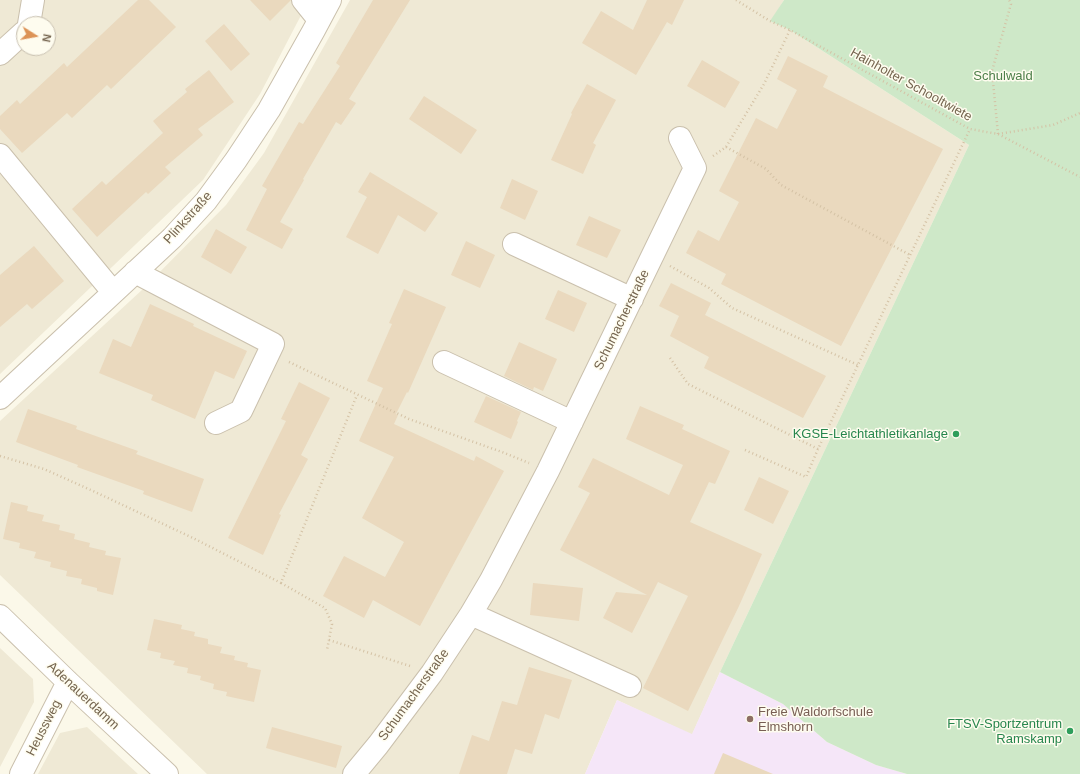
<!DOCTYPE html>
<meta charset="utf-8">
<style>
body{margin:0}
#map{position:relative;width:1080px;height:774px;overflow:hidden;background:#fbf8e9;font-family:Arial,sans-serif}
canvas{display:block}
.north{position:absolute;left:16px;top:16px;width:40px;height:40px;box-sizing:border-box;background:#fefcef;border:1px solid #c7bfaf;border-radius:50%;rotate:101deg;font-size:11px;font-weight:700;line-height:16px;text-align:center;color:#74644e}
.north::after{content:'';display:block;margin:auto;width:14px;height:18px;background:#dc9357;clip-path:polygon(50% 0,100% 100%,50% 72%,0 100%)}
</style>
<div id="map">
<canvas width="1080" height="774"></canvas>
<div class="north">N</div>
</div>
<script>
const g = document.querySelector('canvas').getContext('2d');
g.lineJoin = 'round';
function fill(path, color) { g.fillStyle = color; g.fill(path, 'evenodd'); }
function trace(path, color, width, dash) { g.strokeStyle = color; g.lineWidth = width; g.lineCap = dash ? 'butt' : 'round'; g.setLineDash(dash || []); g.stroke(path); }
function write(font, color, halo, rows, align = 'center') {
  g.font = font + ' Arial,sans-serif'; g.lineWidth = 3; g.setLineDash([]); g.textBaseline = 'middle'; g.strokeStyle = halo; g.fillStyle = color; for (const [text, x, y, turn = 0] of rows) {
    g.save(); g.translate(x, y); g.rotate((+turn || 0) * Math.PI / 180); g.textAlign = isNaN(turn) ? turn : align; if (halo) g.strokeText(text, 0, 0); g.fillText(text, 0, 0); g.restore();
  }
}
fill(new Path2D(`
 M0,0H309L260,94L203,180L0,374ZM24,24H48V48H24Z
 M350,0H784L771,21L790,30L969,145L720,672L692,735L617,700L585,774H207L0,575V421L143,289L226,205L264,153Z
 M0,648L33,679L34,702L0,767Z
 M87,727L138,774H38L60,733Z`), '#efe9d5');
fill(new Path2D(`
 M720,672L783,704L827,742L876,765L907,774H585L617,700L692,734Z`), '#f5e6f8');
fill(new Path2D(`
 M784,0H1080V774H907L876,765L827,742L783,704L720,672L969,145L790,30L770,21Z`), '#cee8c8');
fill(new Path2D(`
 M138,0H149L176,27L111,89L107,85L72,118L67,113L22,153L0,129V116L17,100L20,104L64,63L67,67Z
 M250,0H291L270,21Z
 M373,0H410L349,99L356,103L341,125L336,122L303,179L304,180L280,222L293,229L282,249L246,230L267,189L262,186L299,122L303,124L340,66L336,63Z
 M647,0H684L672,25L667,22L636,75L582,43L601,11L633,30Z
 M224,24L250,54L231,71L205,41Z
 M788,56L828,76L823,87L943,149L841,346L721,284L726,274L686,253L698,230L719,241L739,202L719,191L756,118L777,129L797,90L777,79Z
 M702,60L740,82L725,108L687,86Z
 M209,70L234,102L198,129L203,135L165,167L171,173L148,194L146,192L97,237L72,209L102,181L106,185L163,133L153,121L187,92L185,89Z
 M587,84L616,100L593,143L596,145L583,174L551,160L572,114L571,113Z
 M424,96L477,130L461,154L409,119Z
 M370,172L438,213L425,232L398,215L378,254L346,237L367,197L358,192Z
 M512,179L538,191L525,220L500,208Z
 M589,216L621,230L607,258L576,245Z
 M216,229L247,247L231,274L201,257Z
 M466,241L495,255L480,288L451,275Z
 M34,246L64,281L32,309L27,304L0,327V275Z
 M671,283L711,303L705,315L826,376L803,418L704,368L709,357L670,336L679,316L659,306Z
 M404,289L446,307L408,393L407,392L396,414L398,415L394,424L474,461L476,456L504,471L420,626L373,600L364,618L323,596L344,556L385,577L404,542L362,518L394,457L359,441L383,388L367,381L392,324L389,323Z
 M558,290L587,303L574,332L545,319Z
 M150,304L194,324L193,326L247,351L234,379L215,371L195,419L151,400L153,395L99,373L113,339L131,347Z
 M519,342L557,359L543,391L534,387L533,390L504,376Z
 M299,382L330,398L301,455L308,459L279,514L281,515L263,555L228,538L286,421L281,419Z
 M486,396L521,412L517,421L518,422L511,439L474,422Z
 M640,406L684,425L682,429L730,451L715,484L709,482L690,522L762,554L739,606L688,711L643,688L688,596L658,582L632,633L603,618L616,592L647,595L560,550L590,493L578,487L593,458L669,495L683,465L626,439Z
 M28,409L77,426L76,429L138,451L136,454L204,479L192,512L143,494L144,491L77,467L78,465L16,442Z
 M759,477L789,491L773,524L744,510Z
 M11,502L28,506L27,511L44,515L42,521L60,525L59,530L75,534L74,539L90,543L89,547L106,551L105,555L121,558L113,595L97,591V588L81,584L82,579L66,576L67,571L50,567L51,562L34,558L36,552L19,548L20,543L3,539Z
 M533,583L583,588L579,621L530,615Z
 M154,619L182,625L181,629L195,632L194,636L208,639V644L222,647L220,653L235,656L234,660L248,663L247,667L261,670L254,702L226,696L227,692L213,689L214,684L200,680L201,676L187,673L188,668L173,665L175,661L160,658L161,653L147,650Z
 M529,667L572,680L559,719L545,714L532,754L515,749L507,774H459L472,735L489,741L502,701L517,705Z
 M272,727L342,746L336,768L266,748Z
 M723,753L773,774H714Z`), '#ead9be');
const minor = new Path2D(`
 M303,0L319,20
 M29,24L33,0
 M0,54L24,32
 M0,155L113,292
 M514,244L632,299
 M135,272L273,344L241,411L216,423
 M444,362L572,422
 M0,398L172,238L206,201L236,160L269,110L314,30L330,0
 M471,614L630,686
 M0,616L68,682L167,774
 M21,774L68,682
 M354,774L378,745L432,673L471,614L491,580L548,471L695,168L680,138`);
trace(minor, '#cac0ad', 24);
trace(new Path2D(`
 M736,0L770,21L790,30L970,129L998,134L1080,177
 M998,134L992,71L1011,4L1009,0
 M998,134L1053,125L1080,113
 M726,147L766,169L781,185L910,255
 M713,156L726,147L764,84L790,30
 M670,266L709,288L732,308L858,365
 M670,358L688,384L818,449
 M289,362L409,419L502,452L529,463
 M745,450L806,477L818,449L970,129
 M0,456L44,469L93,491L193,538L281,583L357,395
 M281,583L325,608L332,624L327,650
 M329,640L410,666`), '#d4c2a5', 2.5, [1, 3]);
trace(minor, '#fff', 22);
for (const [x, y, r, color] of [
 [956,434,4,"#2e9e5b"],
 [750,719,4,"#8d6e63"],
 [1070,731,4,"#2e9e5b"]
]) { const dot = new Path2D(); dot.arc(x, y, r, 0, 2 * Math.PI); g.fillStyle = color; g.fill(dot); trace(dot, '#fefcef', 1.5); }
write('13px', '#4d7f4a', '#fefcef', [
 ["Schulwald",1003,76]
]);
write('13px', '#74644e', '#fefcef', [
 ["Hainholter Schooltwiete",911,85,29],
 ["Plinkstraße",188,218,-48],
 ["Schumacherstraße",622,320,-64],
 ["Schumacherstraße",414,695,-54],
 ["Adenauerdamm",83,696,43],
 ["Heussweg",44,728,-63]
]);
write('13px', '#27864d', '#fefcef', [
 ["KGSE-Leichtathletikanlage",948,434],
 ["FTSV-Sportzentrum",1062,724],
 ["Ramskamp",1062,739]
], 'right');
write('13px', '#785e54', '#fefcef', [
 ["Freie Waldorfschule",758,712],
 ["Elmshorn",758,727]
], 'left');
</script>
